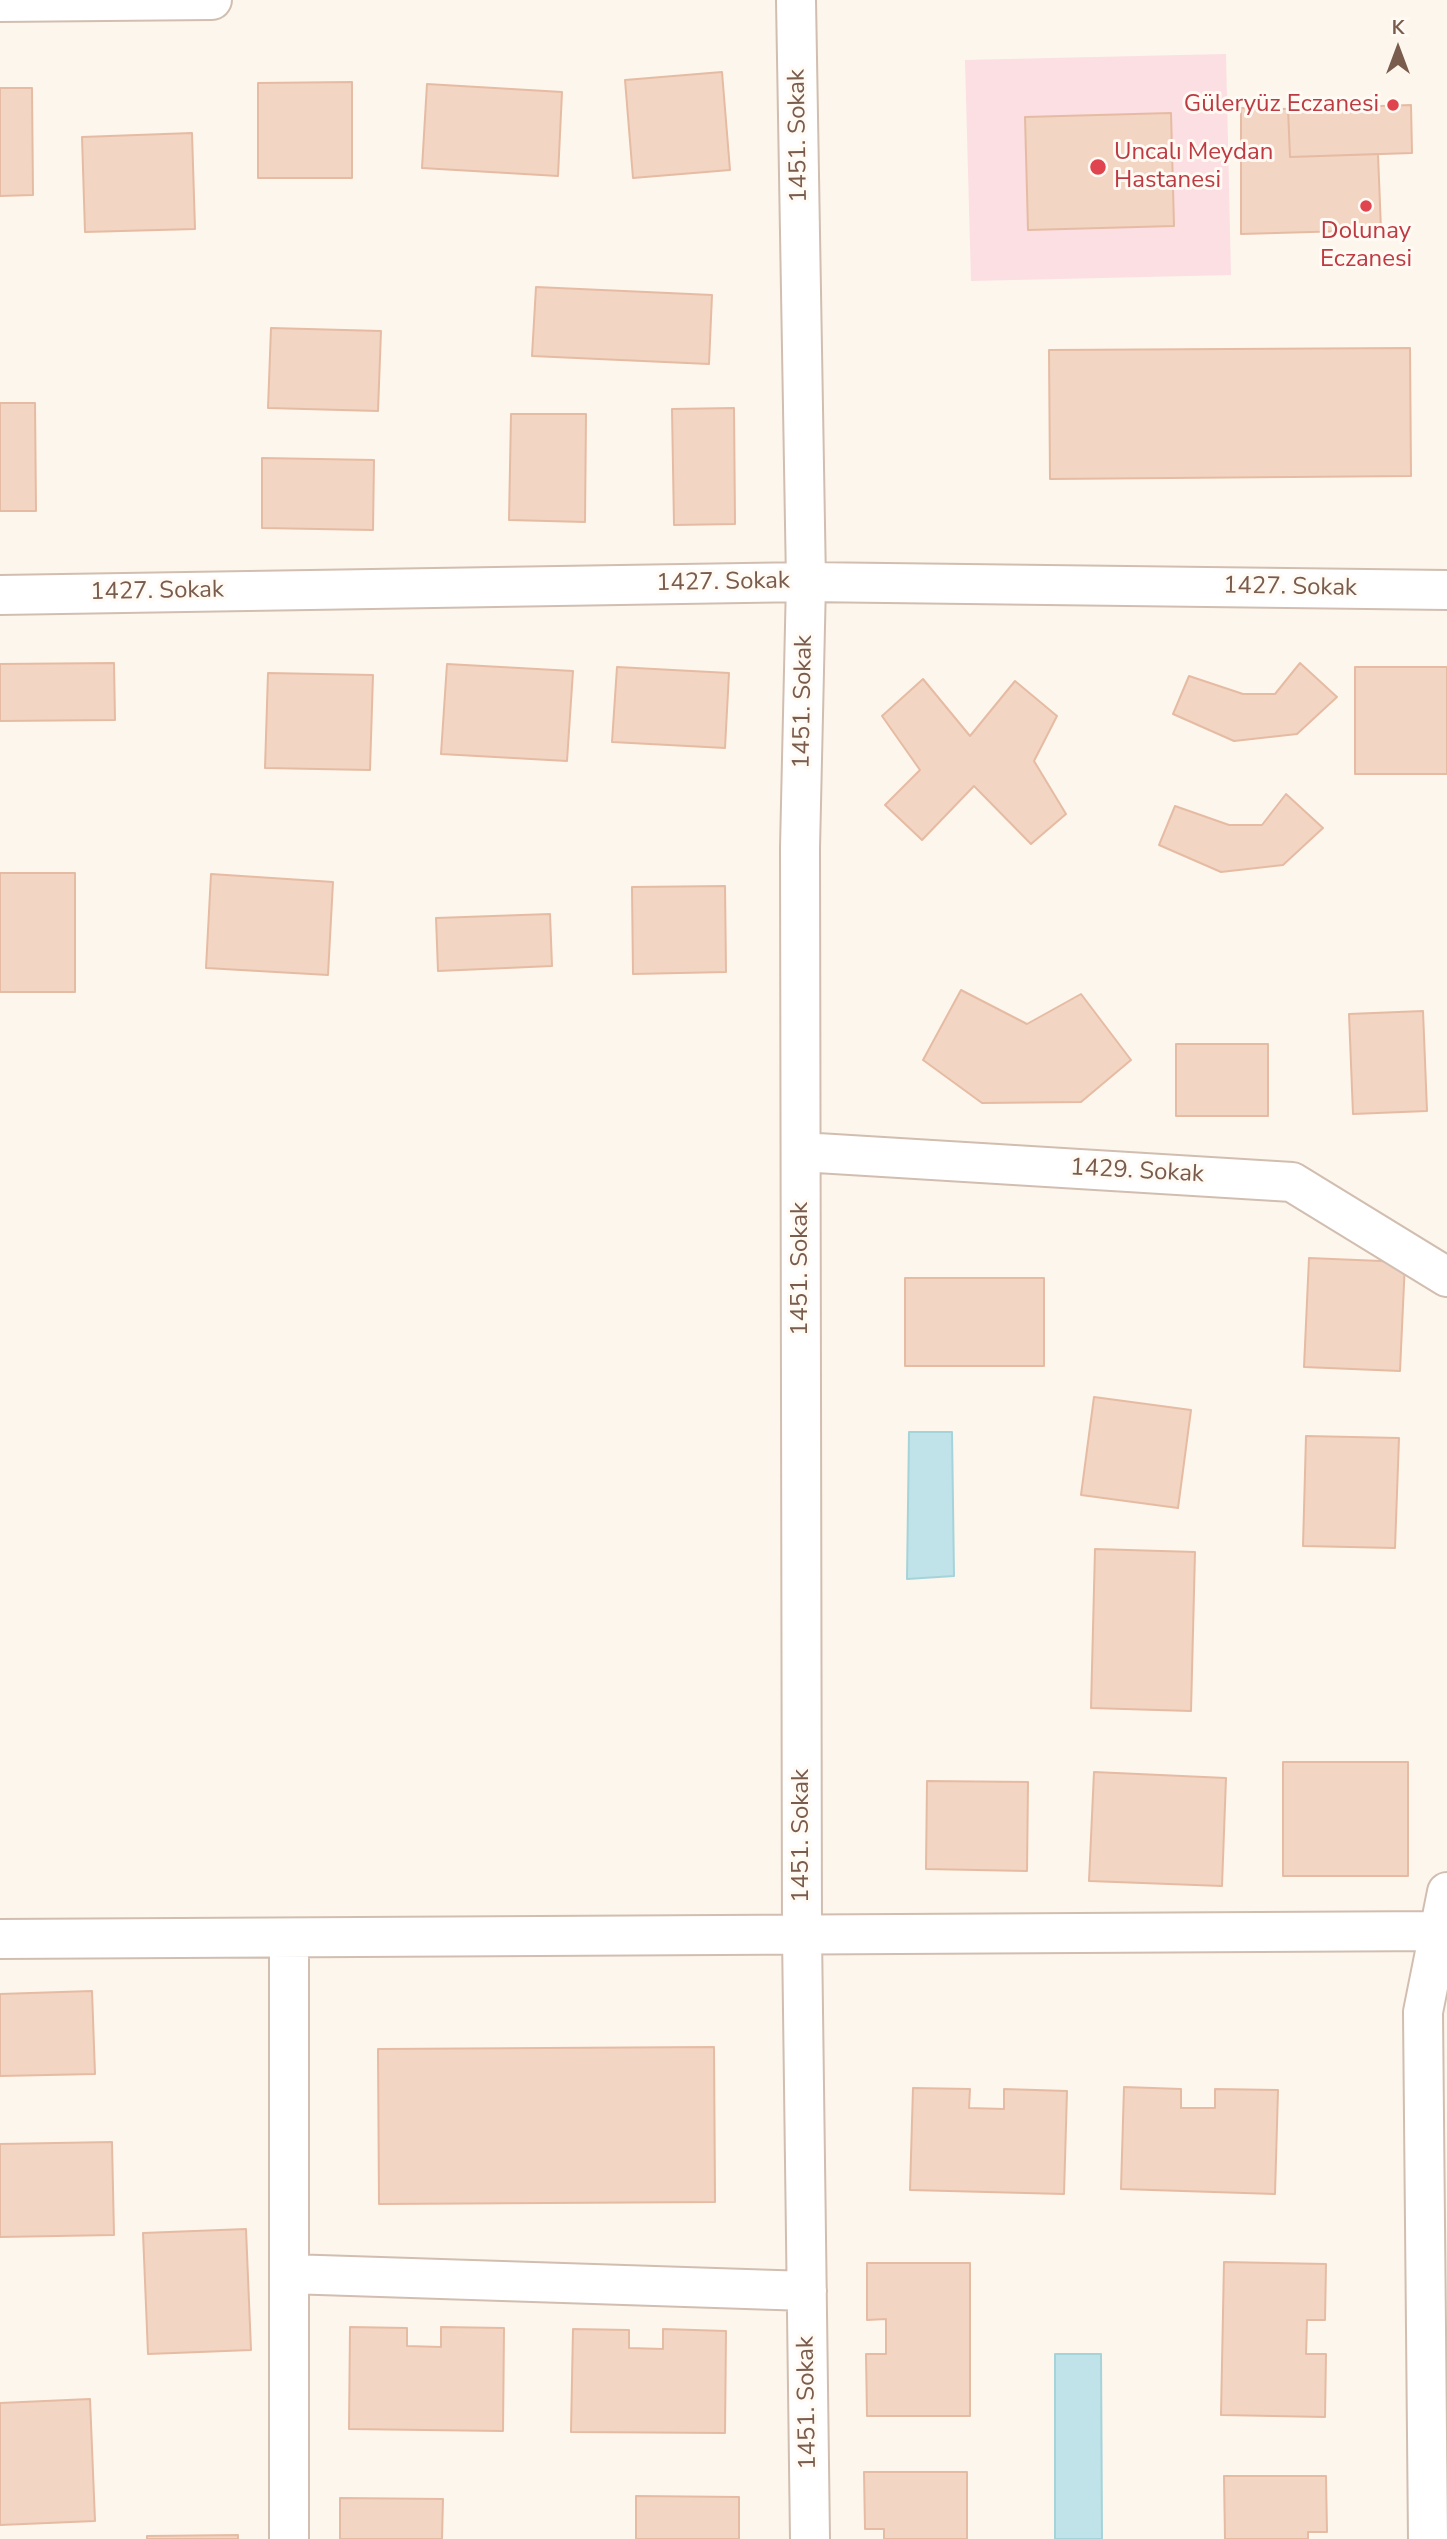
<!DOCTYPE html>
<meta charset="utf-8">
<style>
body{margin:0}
#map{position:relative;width:1447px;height:2539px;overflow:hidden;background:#fdf6ec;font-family:"Nunito Sans",sans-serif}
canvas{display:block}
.north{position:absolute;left:1363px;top:14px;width:70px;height:70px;-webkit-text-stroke:5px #fffaf3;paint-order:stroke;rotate:0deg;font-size:19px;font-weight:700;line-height:28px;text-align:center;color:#7a5c4d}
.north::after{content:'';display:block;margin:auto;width:24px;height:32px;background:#7a5c4d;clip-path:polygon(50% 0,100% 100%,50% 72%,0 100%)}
</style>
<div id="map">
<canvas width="1447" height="2539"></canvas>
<div class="north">K</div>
</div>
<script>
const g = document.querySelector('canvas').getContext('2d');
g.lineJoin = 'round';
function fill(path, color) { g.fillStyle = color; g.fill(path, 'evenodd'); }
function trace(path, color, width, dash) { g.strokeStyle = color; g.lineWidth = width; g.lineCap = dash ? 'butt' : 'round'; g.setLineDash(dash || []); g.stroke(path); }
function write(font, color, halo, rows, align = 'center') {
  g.font = font + ' "Nunito Sans",sans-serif'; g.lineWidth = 6; g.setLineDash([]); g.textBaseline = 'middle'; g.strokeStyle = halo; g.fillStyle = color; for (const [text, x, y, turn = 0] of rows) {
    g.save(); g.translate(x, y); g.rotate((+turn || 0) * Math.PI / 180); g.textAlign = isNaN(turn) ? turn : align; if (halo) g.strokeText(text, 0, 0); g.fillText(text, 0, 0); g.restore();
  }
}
fill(new Path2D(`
 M1226,54L1231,275L971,281L965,60Z`), '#fbdfe3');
const water = new Path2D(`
 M909,1432H952L954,1576L907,1579Z
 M1055,2354H1101L1102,2539H1055Z`);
fill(water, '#bfe3e8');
trace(water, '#a5d3da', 2);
const building = new Path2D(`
 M722,72L730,170L633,178L625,80Z
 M352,82V178H258V83Z
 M427,84L562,92L558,176L422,168Z
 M0,88H32L33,195L0,196Z
 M1411,105L1412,153L1290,157L1288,109Z
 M1241,108L1288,109L1290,157L1378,154L1381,230L1241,234Z
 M1171,113L1174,226L1028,230L1025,117Z
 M192,133L195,229L85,232L82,137Z
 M536,287L712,295L709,364L532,356Z
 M271,328L381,331L378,411L268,408Z
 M1410,348L1411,476L1050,479L1049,350Z
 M0,403H35L36,511H0Z
 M734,408L735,524L674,525L672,409Z
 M511,414H586L585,522L509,520Z
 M262,458L374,460L373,530L262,528Z
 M114,663L115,720L0,721V664Z
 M1300,663L1337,697L1297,734L1234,741L1173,714L1189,676L1243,694H1275Z
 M447,664L573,671L567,761L441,754Z
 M617,667L729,673L725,748L612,742Z
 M1355,667H1447V774H1355Z
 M268,673L373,675L370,770L265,768Z
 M923,679L970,736L1015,681L1057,716L1034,761L1066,814L1031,844L974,786L922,840L885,805L920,770L882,716Z
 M1286,794L1323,828L1283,865L1221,872L1159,845L1175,806L1229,825H1262Z
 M0,873H75V992H0Z
 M211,874L333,882L328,975L206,968Z
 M725,886L726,972L633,974L632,887Z
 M550,914L552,966L438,971L436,918Z
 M961,990L1027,1024L1081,994L1131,1060L1081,1102L982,1103L923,1060Z
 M1423,1011L1427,1111L1353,1114L1349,1014Z
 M1176,1044H1268V1116H1176Z
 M1309,1258L1405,1262L1400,1371L1304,1367Z
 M905,1278H1044V1366H905Z
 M1094,1397L1191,1410L1178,1508L1081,1495Z
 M1306,1436L1399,1438L1395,1548L1303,1546Z
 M1095,1549L1195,1552L1191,1711L1091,1708Z
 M1283,1762H1408V1876H1283Z
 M1094,1772L1226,1778L1222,1886L1089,1881Z
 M927,1781L1028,1782L1027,1871L926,1869Z
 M92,1991L95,2074L0,2076V1994Z
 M714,2047L715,2202L379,2204L378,2049Z
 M1124,2087L1181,2089V2108H1215V2089L1278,2090L1275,2194L1121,2189Z
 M913,2088L970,2089L969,2108L1004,2109V2089L1067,2091L1064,2194L910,2190Z
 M112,2142L114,2235L0,2237V2144Z
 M246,2229L251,2350L148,2354L143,2233Z
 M1224,2262L1326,2264L1325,2320H1307L1306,2354H1326L1325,2417L1221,2415Z
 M867,2263H970V2416H867L866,2354H886V2319L867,2320Z
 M350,2327L407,2328V2346L441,2347V2327L504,2328L503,2431L349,2429Z
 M573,2329L629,2330V2348L663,2349V2329L726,2331L725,2433L571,2432Z
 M90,2399L95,2521L0,2525V2403Z
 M864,2472H967V2539H884V2529H865Z
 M1224,2476H1326L1327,2532H1308V2539H1225Z
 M636,2496L739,2497V2539H636Z
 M340,2498L443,2499L442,2539H340Z
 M238,2535V2539H147V2536Z`);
fill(building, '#f3d5c3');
trace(building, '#e6bba3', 2);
const minor = new Path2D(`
 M796,0L806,582L800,848L802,1935L810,2539
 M0,2L212,0
 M0,595L806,582L1447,590
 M801,1152L1292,1182L1447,1277
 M289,1938V2539
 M0,1939L1439,1931
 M289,2274L807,2291
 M1428,2539L1423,2012L1447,1892`);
trace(minor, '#d1beb0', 42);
trace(minor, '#fff', 38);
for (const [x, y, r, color] of [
 [1393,105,7,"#e0444e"],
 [1098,167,9,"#e0444e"],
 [1366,206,7,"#e0444e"]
]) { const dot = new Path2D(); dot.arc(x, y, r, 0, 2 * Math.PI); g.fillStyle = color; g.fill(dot); trace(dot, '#fffaf3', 2.5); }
write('24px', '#be3a42', '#fffaf3', [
 ["Güleryüz Eczanesi",1379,105],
 ["Uncalı Meydan",1114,153,"left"],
 ["Hastanesi",1114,181,"left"],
 ["Dolunay",1366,232,"center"],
 ["Eczanesi",1366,260,"center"]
], 'right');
write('24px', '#7a5c4d', '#fffaf3', [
 ["1451. Sokak",799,136,-91],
 ["1427. Sokak",723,583,-1],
 ["1427. Sokak",1290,588,1],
 ["1427. Sokak",157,592,-1],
 ["1451. Sokak",804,702,-89],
 ["1429. Sokak",1137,1172,3],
 ["1451. Sokak",801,1269,-90],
 ["1451. Sokak",802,1836,-90],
 ["1451. Sokak",808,2403,-91]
]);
</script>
